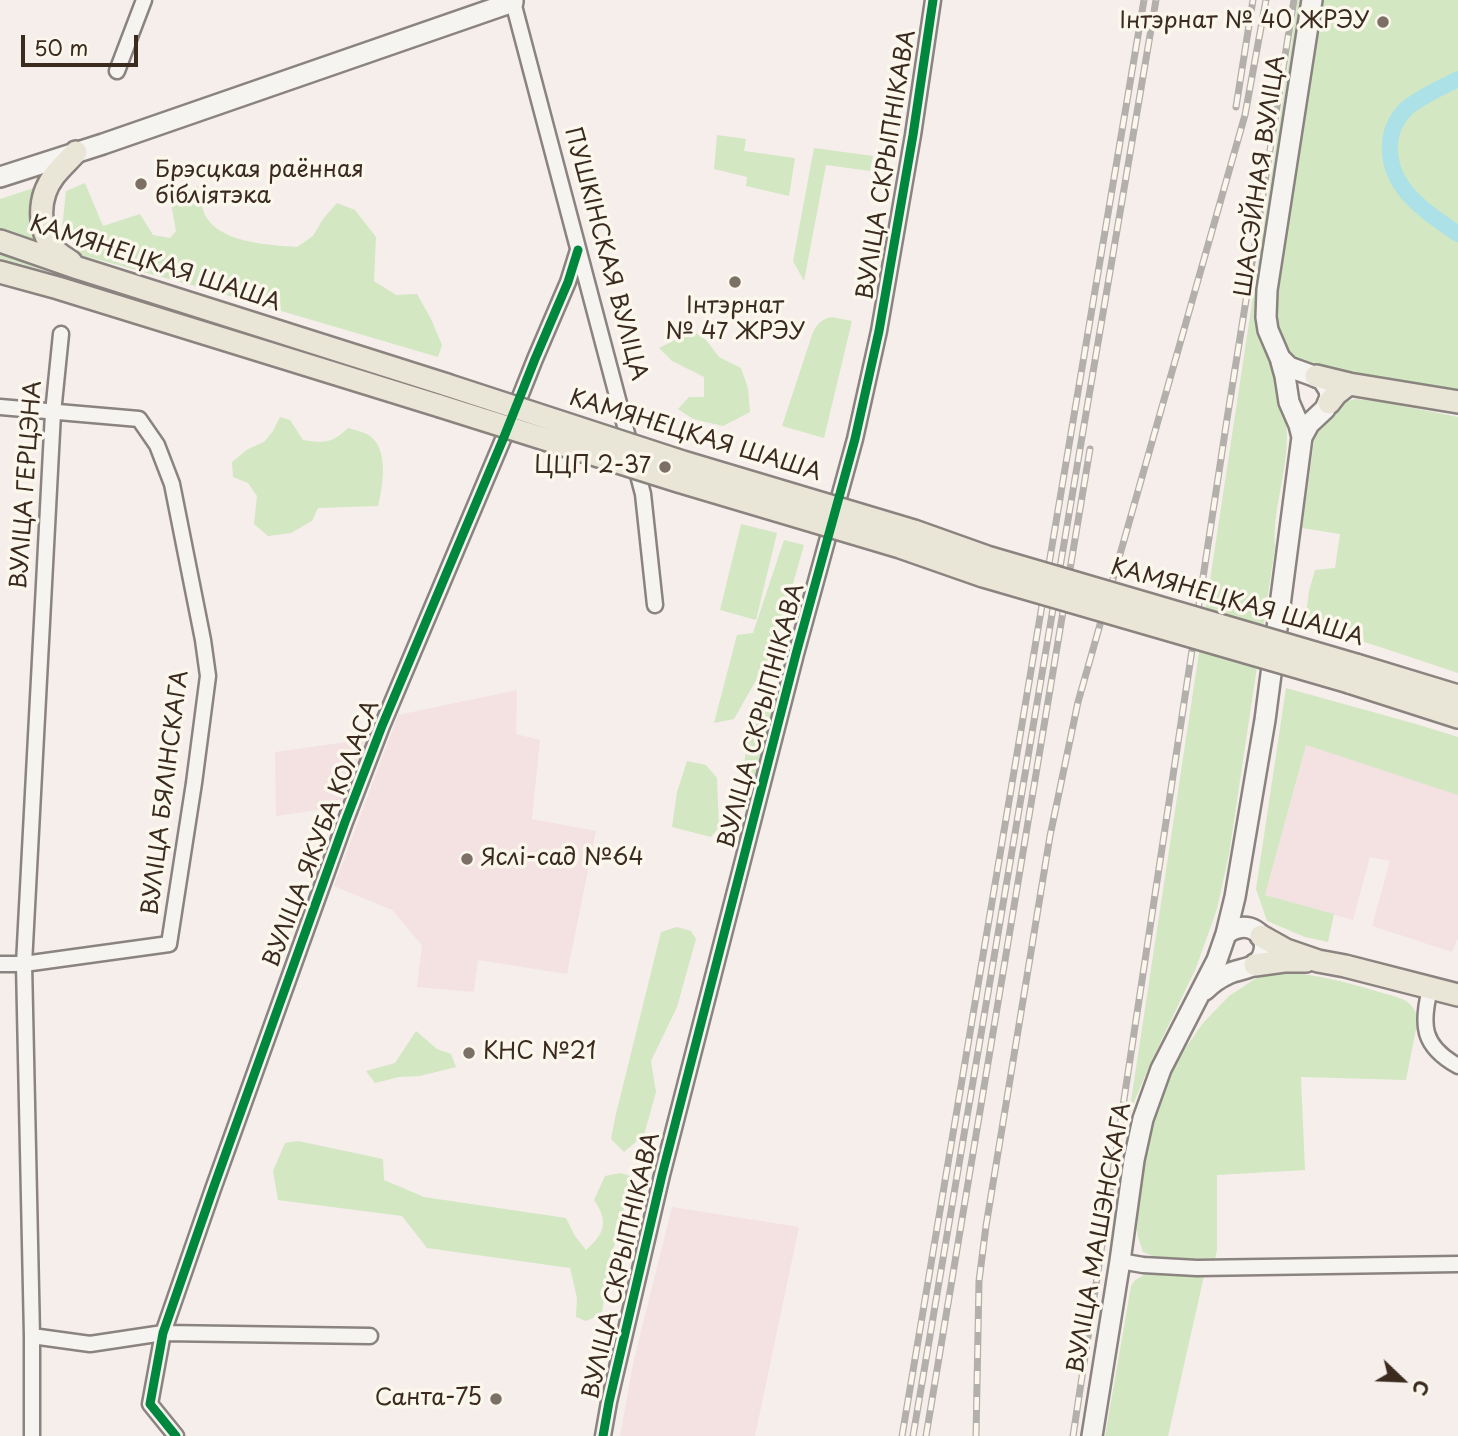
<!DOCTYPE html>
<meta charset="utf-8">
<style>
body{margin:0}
#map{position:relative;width:1458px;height:1436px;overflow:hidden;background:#f6eeeb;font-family:"Playpen Sans",sans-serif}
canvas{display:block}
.north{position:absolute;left:1367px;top:1345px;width:70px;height:70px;-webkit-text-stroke:5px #fbf7ec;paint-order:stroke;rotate:113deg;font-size:19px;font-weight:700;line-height:28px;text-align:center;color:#3b2a1e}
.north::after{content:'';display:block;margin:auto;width:24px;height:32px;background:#3b2a1e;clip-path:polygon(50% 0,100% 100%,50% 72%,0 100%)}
.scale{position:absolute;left:21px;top:35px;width:117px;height:32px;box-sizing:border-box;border:4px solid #3b2a1e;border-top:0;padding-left:9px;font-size:21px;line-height:24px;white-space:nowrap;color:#3b2a1e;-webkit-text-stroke:5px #fbf7ec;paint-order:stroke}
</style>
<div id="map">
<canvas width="1458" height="1436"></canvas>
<div class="north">С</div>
<div class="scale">50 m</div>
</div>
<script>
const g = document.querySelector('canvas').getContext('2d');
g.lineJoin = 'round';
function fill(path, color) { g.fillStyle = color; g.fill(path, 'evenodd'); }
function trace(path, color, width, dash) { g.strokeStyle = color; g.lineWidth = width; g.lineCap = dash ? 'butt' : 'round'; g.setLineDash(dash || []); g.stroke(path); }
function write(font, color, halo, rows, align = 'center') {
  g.font = font + ' "Playpen Sans",sans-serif'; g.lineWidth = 7; g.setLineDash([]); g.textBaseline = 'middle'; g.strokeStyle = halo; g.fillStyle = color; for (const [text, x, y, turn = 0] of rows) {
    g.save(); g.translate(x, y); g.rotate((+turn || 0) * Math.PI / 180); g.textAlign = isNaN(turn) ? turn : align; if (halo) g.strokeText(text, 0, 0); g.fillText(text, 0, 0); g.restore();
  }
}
fill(new Path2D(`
 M517,690L516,734L540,740L532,819L596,831L567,974L478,960L474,992L417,987L422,945L392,910L334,886L398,715Z
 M368,739L344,806L276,816L275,752Z
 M1306,744L1458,794V938L1452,952L1372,926L1390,861L1370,857L1353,920L1265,895Z
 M672,1207L799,1227L755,1436H620L633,1364Z`), '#f4e2e2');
fill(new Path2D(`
 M1298,0H1303L1255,308C1255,334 1269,357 1277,381C1282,394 1285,409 1286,423C1291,465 1272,505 1275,547L1229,854L1217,909L1196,968L1150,1064L1129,1114Z
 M1320,0H1458V391C1433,386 1408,381 1383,378C1357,375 1321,375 1298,361C1280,351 1276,321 1275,303Z
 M717,135L746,139L744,151L795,158L789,196L746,186L747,177L714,169Z
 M814,148L873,156L870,171L826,165L804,281L793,261Z
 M85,183L103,226L140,214L153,235L170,238L176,231L170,198L198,186C200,195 201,205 204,213C217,243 269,245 297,247L313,236L323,219L337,203L355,210L376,237L374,281L396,295L417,294L431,319L442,345L438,357L206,289L81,255L62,229L66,191Z
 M43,185L44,244L0,228V199Z
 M0,248L127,294L0,258Z
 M832,317L852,321L824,438L782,426L813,332C818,323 822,319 832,317Z
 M693,331L706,340L719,357L741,368L748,388L750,412L723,426L693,419L678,409L689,397H704V377L672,361L659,348Z
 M1355,399L1378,401L1458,417V673L1374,645L1305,624L1309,591L1315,570L1335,568L1340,534L1302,528L1315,435C1322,416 1335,404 1355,399Z
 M280,417L290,420L303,440C325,443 331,444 348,428C354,430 365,432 370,436C389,450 383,486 378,506L318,508L312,521L291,533L268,536L254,524L257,496L248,483L233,477L232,462L248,449L264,442L273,431Z
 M741,524L777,533L756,620L720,610Z
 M784,540L804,545L775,647L734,719L714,723L737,635L753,633Z
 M777,687L747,811C738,761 747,728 777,687Z
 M1286,688L1416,724L1458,737V795L1306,745L1265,895L1334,914L1328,942L1305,937L1267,921L1256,889Z
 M687,761L706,765L717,778L719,827L711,837L672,827L677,792Z
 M677,927L691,931L696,939L677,1007L651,1061L656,1092L644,1135L624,1152L611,1139L615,1118L661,932Z
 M1281,972C1314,974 1347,982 1379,992C1389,995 1402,997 1410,1004C1414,1008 1416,1013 1418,1019L1406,1080L1301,1077L1305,1170L1217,1175V1250L1215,1259L1158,1258L1143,1252L1138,1237L1137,1229L1145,1153L1151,1120L1171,1069L1203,1023L1229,996L1264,973Z
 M416,1031L437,1049L451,1054L456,1067L420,1076L399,1077L375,1083L366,1071L395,1063Z
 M298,1141L383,1159L384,1180L424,1197L566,1218L575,1236L586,1250C605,1233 609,1222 594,1200L605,1176L621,1173L630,1176L620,1229L608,1264L602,1314L586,1321L576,1317L577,1298L570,1268L427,1248L402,1216L278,1200L273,1171L285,1143Z
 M1148,1273L1204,1276L1168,1436H1105L1131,1286L1135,1280Z`), '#d2e7c2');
trace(new Path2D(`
 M1458,79C1441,88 1421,96 1406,109C1397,118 1391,130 1390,143C1387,188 1425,211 1458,234`), '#abe1e7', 16);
const minor = new Path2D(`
 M513,2L643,494L655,605
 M117,71L144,0
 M0,407L139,419L157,445L172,484L203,640L208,676L194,783L169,944L24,964H0
 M1430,989C1421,1025 1422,1046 1458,1066
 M1120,1261L1143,1265L1197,1268L1458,1264
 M32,1336L90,1344L163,1333L370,1336
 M32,1436V1336L24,964L53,413L61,334
 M176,1436L150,1404L163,1333L213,1189L345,822L382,726L504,437L535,359L568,282L578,250
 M603,1436L609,1402L662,1175L796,654L855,439L879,331L913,135L933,0`);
const secondary = new Path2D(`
 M0,177L103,144L513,2V0
 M1280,358L1289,367L1322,379L1329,390L1330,397L1325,409L1309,424L1302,437
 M1205,990C1212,983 1219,978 1228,974C1240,968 1255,970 1262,957C1273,933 1245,918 1226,934
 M1092,1436L1120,1261L1134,1160L1143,1119L1161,1069L1217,960L1226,934L1235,897L1265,720L1302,437L1299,425L1289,402L1285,376L1280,358L1268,330L1266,317L1267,290L1312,0`);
const primary = new Path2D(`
 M0,241L78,268L447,385
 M71,262C66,258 58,254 54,249C37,228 38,197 54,176C60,168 69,160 76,152
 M0,272L58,288L440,406
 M1316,376L1349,384L1458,402
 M1329,403L1336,394L1349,384
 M1356,665L1458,696
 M1349,682L1458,717
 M1261,936L1286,950L1318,961L1345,966L1458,995
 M1255,965L1284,961H1306`);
trace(minor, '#8a837f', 19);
trace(secondary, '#8a837f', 24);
trace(primary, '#8a837f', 26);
trace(minor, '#f6f4f0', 14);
trace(secondary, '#f6f4f0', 19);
trace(primary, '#eae6d7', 21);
const rail = new Path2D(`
 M1236,107L1253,0
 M902,1436L1144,0
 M913,1436L1156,0
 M926,1436L1090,449
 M976,1436L979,1281L986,1226L1050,836L1078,702L1245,115L1266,0
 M1073,1436L1227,419L1294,0`);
trace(rail, '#b3afab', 7);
trace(rail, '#fbf7ec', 4.5, [13]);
const primaryBridge = new Path2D(`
 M447,385L683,462L914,531L987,557L1356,665
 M440,406L678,481L900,547L983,576L1349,682`);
trace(primaryBridge, '#8a837f', 26, []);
trace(primaryBridge, '#eae6d7', 21);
trace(new Path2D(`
 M176,1436L150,1404L163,1333L213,1189L345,822L382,726L504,437L535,359L568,282L578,250
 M603,1436L609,1402L662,1175L796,654L855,439L879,331L913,135L933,0`), '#00873e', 9);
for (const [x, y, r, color] of [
 [1383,22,7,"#7c6f66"],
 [141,184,7,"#7c6f66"],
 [735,282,7,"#7c6f66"],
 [665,467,7,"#7c6f66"],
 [467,859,7,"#7c6f66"],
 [469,1053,7,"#7c6f66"],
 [496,1399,7,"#7c6f66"]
]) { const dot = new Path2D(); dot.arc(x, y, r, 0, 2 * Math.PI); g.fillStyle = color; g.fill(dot); trace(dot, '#fbf7ec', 2.5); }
write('23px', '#3b2a1e', '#fbf7ec', [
 ["Інтэрнат № 40 ЖРЭУ",1369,22],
 ["Брэсцкая раённая",155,171,"left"],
 ["бібліятэка",155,197,"left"],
 ["Інтэрнат",735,307,"center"],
 ["№ 47 ЖРЭУ",735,333,"center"],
 ["ЦЦП 2-37",651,467],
 ["Яслі-сад №64",481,859,"left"],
 ["КНС №21",483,1053,"left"],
 ["Санта-75",482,1399]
], 'right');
write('23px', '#3b2a1e', '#fbf7ec', [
 ["ВУЛІЦА СКРЫПНІКАВА",887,165,-81],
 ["ШАСЭЙНАЯ ВУЛІЦА",1261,176,-82],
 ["ПУШКІНСКАЯ ВУЛІЦА",605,254,75],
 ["КАМЯНЕЦКАЯ ШАША",155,264,18],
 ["КАМЯНЕЦКАЯ ШАША",695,436,17],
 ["ВУЛІЦА ГЕРЦЭНА",27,485,-86],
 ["КАМЯНЕЦКАЯ ШАША",1237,603,16],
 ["ВУЛІЦА СКРЫПНІКАВА",762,716,-75],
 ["ВУЛІЦА БЯЛІНСКАГА",166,793,-83],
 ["ВУЛІЦА ЯКУБА КОЛАСА",322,834,-69],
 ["ВУЛІЦА МАШЭНСКАГА",1100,1238,-80],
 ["ВУЛІЦА СКРЫПНІКАВА",622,1266,-77]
]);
</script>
